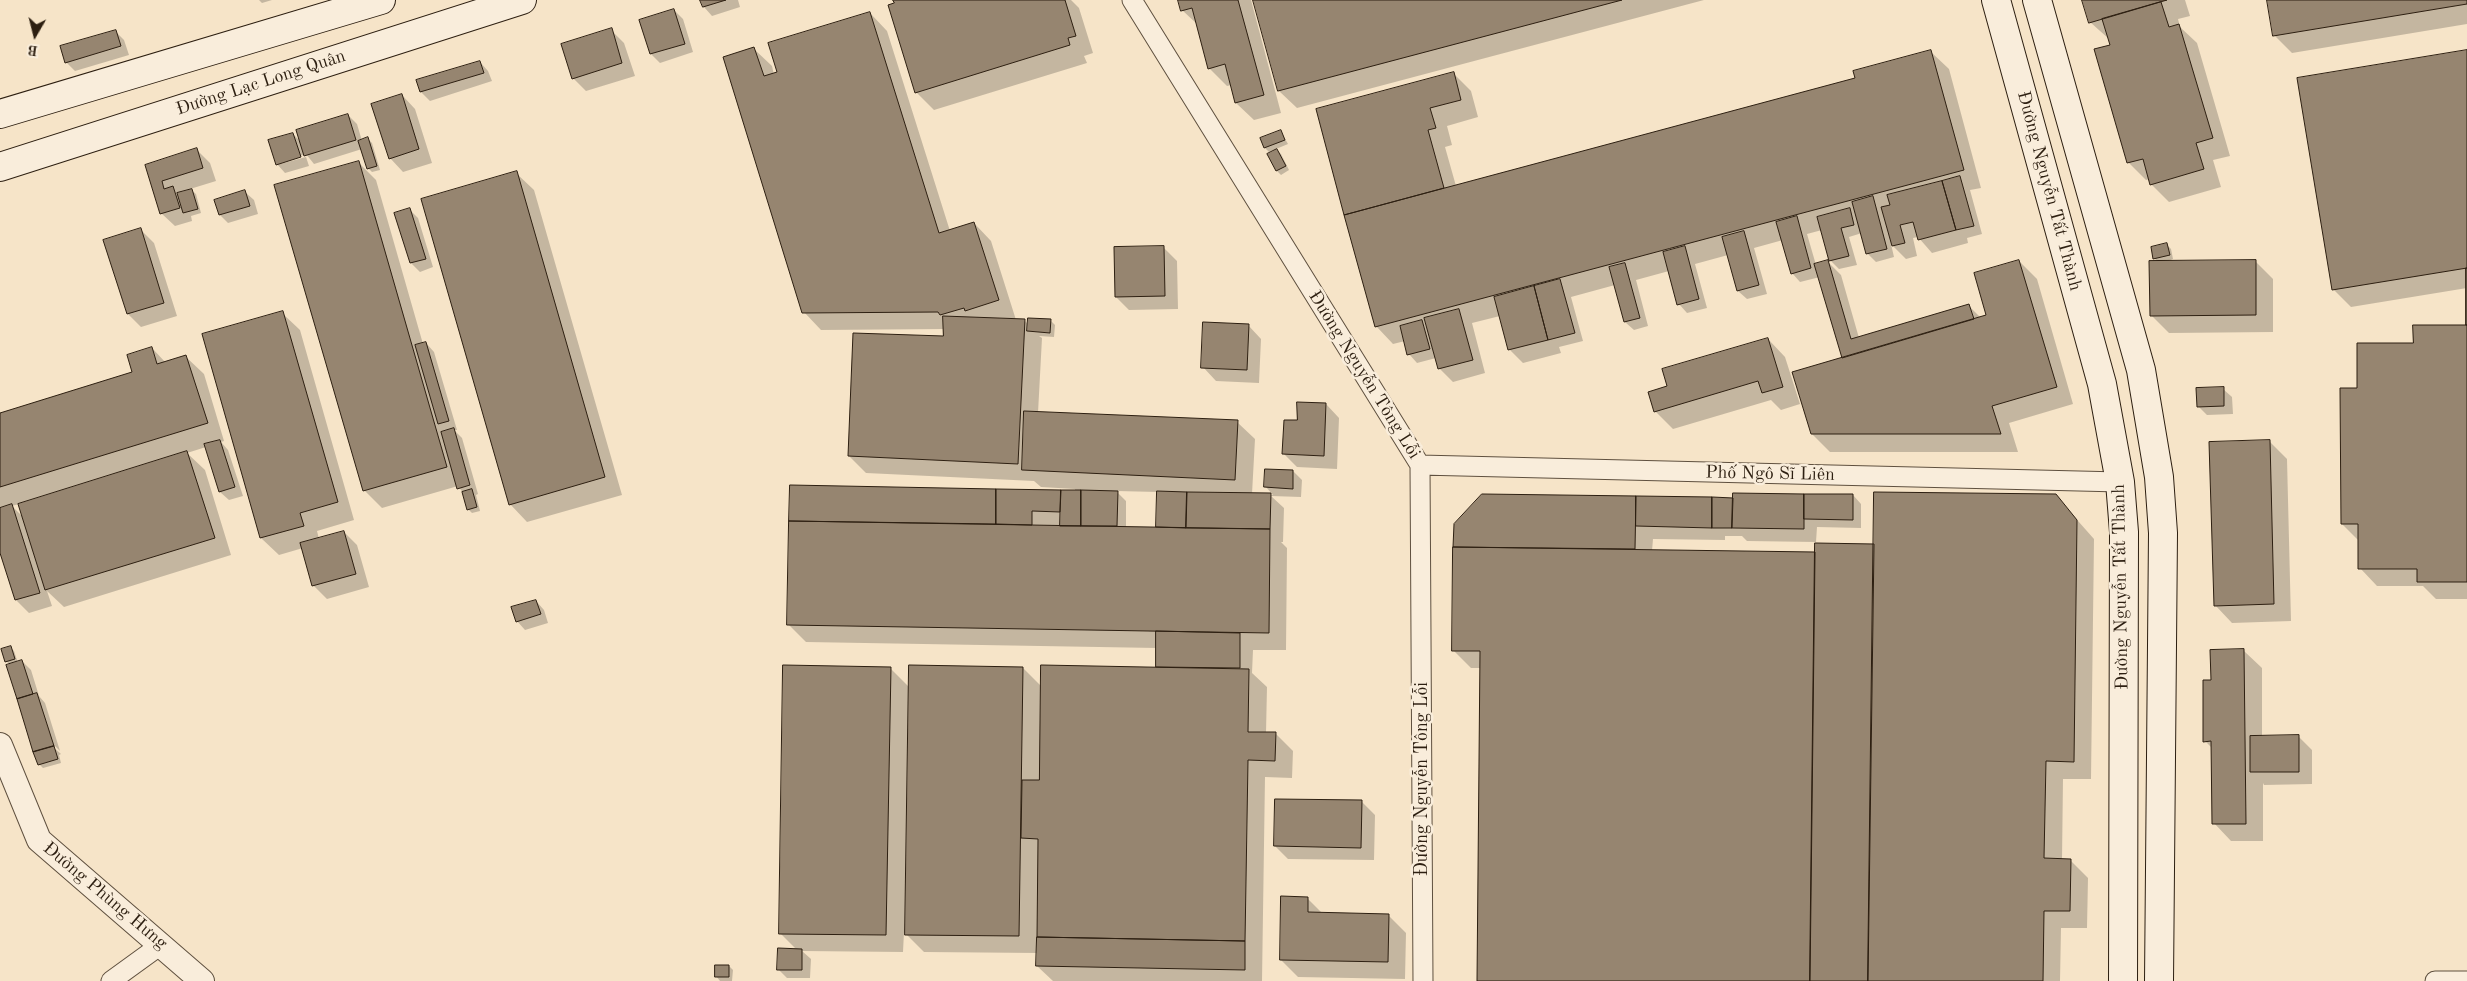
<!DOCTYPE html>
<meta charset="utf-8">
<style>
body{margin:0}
#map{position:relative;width:2467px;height:981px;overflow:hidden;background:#f6e4c8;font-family:"Old Standard TT",serif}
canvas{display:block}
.north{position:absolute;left:10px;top:10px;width:50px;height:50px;-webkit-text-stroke:4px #f9eddb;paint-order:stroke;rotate:188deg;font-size:14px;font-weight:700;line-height:20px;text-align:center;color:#2d1f11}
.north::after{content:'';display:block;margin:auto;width:18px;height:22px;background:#2d1f11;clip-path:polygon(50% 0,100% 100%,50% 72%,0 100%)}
</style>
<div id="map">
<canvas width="2467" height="981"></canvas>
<div class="north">B</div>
</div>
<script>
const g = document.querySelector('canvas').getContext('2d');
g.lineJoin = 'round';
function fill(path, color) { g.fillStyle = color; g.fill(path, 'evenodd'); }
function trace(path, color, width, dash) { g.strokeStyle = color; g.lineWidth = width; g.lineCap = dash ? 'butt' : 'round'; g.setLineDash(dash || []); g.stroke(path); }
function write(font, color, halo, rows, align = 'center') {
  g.font = font + ' "Old Standard TT",serif'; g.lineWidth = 5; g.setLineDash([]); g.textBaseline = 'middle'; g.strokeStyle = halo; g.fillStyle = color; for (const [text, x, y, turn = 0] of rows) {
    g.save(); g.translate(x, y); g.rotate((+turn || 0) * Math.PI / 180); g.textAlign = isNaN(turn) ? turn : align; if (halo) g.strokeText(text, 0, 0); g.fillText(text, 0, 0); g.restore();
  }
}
fill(new Path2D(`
 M259,0H272L262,3Z
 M702,0H738L740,7L712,16L704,7Z
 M894,0H1071L1079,8L1093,53L1084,56L1087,63L934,110L916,92Z
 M1179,0H1251L1281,113L1254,120L1236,103L1232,85L1227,86L1209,68L1198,25L1182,10Z
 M1255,0H1704L1297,108L1279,91Z
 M2084,0H2185L2190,16L2178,19L2180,27L2197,43L2230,156L2213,160L2221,187L2169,202L2151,184L2150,179L2146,180L2128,162L2111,46L2109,39L2090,22Z
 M2269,0H2467V24L2292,53L2274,35Z
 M674,10L683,19L693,52L660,63L651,54L641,21Z
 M870,13L887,31L950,231L974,223L991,241L1016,320H1024L1029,325L1051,321L1055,325L1054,337L1039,336L1042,338L1038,413L1237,422L1255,439L1252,494L1273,495L1266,487L1293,471L1302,480L1301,497L1271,496L1284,508L1283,542H1281L1287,548L1286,650H1253L1252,673L1267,687L1266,733H1275L1293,751L1292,778L1265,777L1262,981H1053L1037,966L1038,953L924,952L904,932L903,952L802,951L811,959L810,978H787L778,969L798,951L780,933L890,668L910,688L1023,668L1042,687L1159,668L1157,666V648L806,642L789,625L791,486L1075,491V489L1041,487L1034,481L866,473L849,456L944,338V329L821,330L804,312L754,49L772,66L774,75ZM1116,491L1158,492V528H1126V501Z
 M611,30L624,43L635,76L586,91L573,78Z
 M116,32L124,40L129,55L75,71L66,62Z
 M1931,52L1949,69L1981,188L1970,190L1982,234L1967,238L1968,243L1932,253L1918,237L1913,238L1917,256L1906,259L1891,244L1894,257L1876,262L1867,253L1862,233L1849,237L1857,265L1839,269L1830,260L1822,230L1807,234L1816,265L1827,261L1841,275L1859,338L1969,306L1981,318L1988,316L2019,261L2037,279L2073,404L2009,423L2018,452H1830L1812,434L1844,358L1820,277L1800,282L1792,273L1783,240L1754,248L1767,294L1747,299L1738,291L1728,255L1695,264L1707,308L1687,313L1679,304L1669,271L1636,280L1648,326L1634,330L1625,322L1615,285L1571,297L1583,341L1559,347L1561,353L1523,363L1510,350L1500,316L1472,323L1485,373L1453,382L1439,368L1436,358L1417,363L1409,354L1405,341L1393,344L1376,326L1317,110L1454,74L1471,91L1478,117L1447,126L1452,145L1445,147L1456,186L1857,79Z
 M2467,52V288L2351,307L2333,289Z
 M480,62L488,71L492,81L430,101L421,92L418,81Z
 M402,95L415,109L432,163L403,172L390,158Z
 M348,115L357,124L362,141L368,139L372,143L380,170L372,172L368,168L362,149L314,164L306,154L280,162V164L306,157L309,166L285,173L277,164L293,134L301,142Z
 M1281,132L1288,144L1276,149L1281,154L1289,170L1281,175L1277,171L1274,150L1269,152L1265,148Z
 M197,150L210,163L216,181L190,189L196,194L201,213L191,216L192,221L175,226L161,213L146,165Z
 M358,162L376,180L423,344L426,343L434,352L457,430H454L462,438L478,494L476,495L480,511L472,513L468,509L464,494L458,486L382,508L364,490Z
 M516,173L534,190L622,495L527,522L510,504Z
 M245,192L254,200L258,214L228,223L220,215Z
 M409,209L418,218L433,267L420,272L411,263L396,214Z
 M141,230L154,243L177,316L141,327L128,314Z
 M2167,245L2171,249L2173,259L2166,262L2255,261L2273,279V332L2169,333L2151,315L2158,262L2154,258Z
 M1163,247L1177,261L1178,309L1129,310L1116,297Z
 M282,313L300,330L354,520L317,531L319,539L344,532L357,545L369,587L327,599L313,585L303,548L279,555L261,538Z
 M1248,325L1261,339L1259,383L1216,381L1203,367Z
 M2467,326V599H2436L2423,586H2377L2360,568L2359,541L2342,524L2358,389L2414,344Z
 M1768,339L1785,357L1800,404L1781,410L1771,400L1673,429L1655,411L1669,387Z
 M152,348L166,363L186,357L204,374L224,441L221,442L228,450L243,496L229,500L220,492L206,447L187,453L205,470L231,555L64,607L47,591L52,606L29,613L16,600L0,549V414L134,373ZM19,504L23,517L12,506Z
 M2223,389L2232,397L2233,414L2207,415L2198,406Z
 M1326,404L1339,418L1337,469L1297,467L1284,454Z
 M2269,441L2287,459L2291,621L2232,623L2215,605Z
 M1483,495L1734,499L1853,495L1861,504V528L1817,527L1816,542L1747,541L1742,536H1725V540L1653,539L1652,551L1816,553L1875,545L2055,495L2094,539L2091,779H2063L2062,860H2070L2088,878L2087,928H2061L2060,981H1478L1481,668H1471L1453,650L1455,525Z
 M536,601L544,610L548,623L525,630L517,621Z
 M10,647L14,651L18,663L22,661L31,670L39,696L45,703L60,751L52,743V746L61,754L59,755L61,763L43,768L39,764L8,666L11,665L6,661Z
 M2244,651L2262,668V737L2298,736L2312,750V784L2264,785L2263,783V841H2231L2214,823L2213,749L2205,741L2212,681Z
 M1362,802L1375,815L1374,860L1288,859L1275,846Z
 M1307,898L1323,914L1388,915L1406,933L1405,979L1298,977L1281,960Z
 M729,966L733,970L732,981H715H720L716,976Z`), '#0003');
const building = new Path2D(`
 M700,0H726L703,7Z
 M893,0H1065L1076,36L1068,38L1070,45L915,93L888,5L894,3Z
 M1178,0H1238L1264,95L1235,103L1225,64L1208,69L1192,8L1181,11Z
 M1253,0H1622L1278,91Z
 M2082,0H2167L2089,23Z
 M2267,0H2467V4L2273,36Z
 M2161,2L2169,27L2179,24L2213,138L2196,143L2204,169L2150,185L2143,159L2127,163L2094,49L2110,45L2102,19Z
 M674,9L685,44L650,54L639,20Z
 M870,12L939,233L974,222L999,300L965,311L964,308L940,315L938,312L802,313L723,57L754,47L764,76L777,72L768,43Z
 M612,28L622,63L572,79L561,44Z
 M116,30L121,46L65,63L60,46Z
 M1931,50L1964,170L1375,327L1344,215L1855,78L1853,71Z
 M2467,50V268L2332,290L2297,78Z
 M480,61L484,73L420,92L416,80Z
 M1454,72L1461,100L1430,108L1436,128L1428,130L1444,188L1344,215L1316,109Z
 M402,94L419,149L389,159L371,104Z
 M348,114L356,140L304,156L296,130Z
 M1281,130L1285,140L1264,148L1260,138Z
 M293,133L301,157L276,165L268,140Z
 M368,137L377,166L367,169L358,141Z
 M197,148L203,168L162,181L164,189L173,186L180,208L160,214L145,165Z
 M1277,149L1286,166L1276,171L1267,154Z
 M359,161L447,467L363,491L274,185Z
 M517,171L605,477L509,505L421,199Z
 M1960,176L1974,226L1956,230L1942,181Z
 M1942,181L1956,230L1918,240L1913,222L1900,225L1905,243L1892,246L1881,207L1890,205L1887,195Z
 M192,189L198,209L183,213L177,193Z
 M245,190L250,206L219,215L214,200Z
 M1873,196L1887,249L1866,254L1852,202Z
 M410,208L426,259L410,263L394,213Z
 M1850,208L1854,225L1841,228L1849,256L1829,261L1817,217Z
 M1797,216L1811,268L1791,274L1776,222Z
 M141,228L164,303L127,314L103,240Z
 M1744,231L1759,285L1737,291L1722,237Z
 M2167,243L2170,255L2153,259L2151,247Z
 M1164,246L1165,296L1115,297L1114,247Z
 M1685,246L1699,299L1677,305L1663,252Z
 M1828,260L1851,339L1969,304L1974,319L1842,358L1814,264Z
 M2019,260L2057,387L1992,406L2001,434H1811L1792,372L1986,315L1974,273Z
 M2256,260V315L2150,316L2149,261Z
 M1625,263L1640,318L1624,322L1609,267Z
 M2466,268H2467V325H2466Z
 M1560,279L1575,333L1548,340L1534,286Z
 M1534,286L1548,340L1508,350L1494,297Z
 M1459,309L1473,360L1438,369L1424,318Z
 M283,311L338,502L300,513L304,526L260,538L202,334Z
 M943,316L1025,319L1018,464L848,456L853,333L943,336Z
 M1028,318L1051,319L1050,333L1027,331Z
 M1422,320L1430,349L1407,355L1400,326Z
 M1203,322L1249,324L1247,370L1201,368Z
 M2413,325H2467V582H2417V569H2358V524H2341L2340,388H2357V343H2413Z
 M1768,338L1783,387L1762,393L1758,381L1654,412L1648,392L1667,386L1662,369Z
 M426,342L449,421L438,424L415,345Z
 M152,347L157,364L186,355L208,423L0,487V413L132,372L127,355Z
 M2224,387V406L2197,407L2196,388Z
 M1297,402L1326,403L1324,456L1282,454L1284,420H1297Z
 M1024,411L1238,420L1235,480L1022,470Z
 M454,428L470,485L457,489L441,432Z
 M220,440L235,487L219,492L204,444Z
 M2270,440L2274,604L2214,606L2209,442Z
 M187,451L215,538L45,590L18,504Z
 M1265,469L1293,470V489L1264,487Z
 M790,485L996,489V524L789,521Z
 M472,489L477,507L467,510L462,492Z
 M996,489L1061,490L1060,512L1032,511V525L996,524Z
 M1061,490H1081V526H1060Z
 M1081,490L1118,491L1117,526H1081Z
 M1157,491L1187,492L1186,528L1156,527Z
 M1187,492L1271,493L1270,529L1186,528Z
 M1874,492L2056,494L2077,520L2074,762L2046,761L2044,858L2071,859L2070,911H2044L2043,981H1868Z
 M1733,493L1804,494V529L1732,528Z
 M1482,494L1636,496L1635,549L1453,547L1454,524Z
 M1804,494H1853V520L1804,519Z
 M1636,496L1712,497V528L1636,526Z
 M1712,497L1733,498L1732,528H1712Z
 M12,504L40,593L15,600L0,553V508Z
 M789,521L1270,529L1269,633L787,625Z
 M344,531L356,574L312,586L300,543Z
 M1815,543L1874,544L1868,981H1810Z
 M1453,547L1815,552L1810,981H1477L1480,651H1452Z
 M536,600L541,614L516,622L511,607Z
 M1156,631L1240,633V668L1156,667Z
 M11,646L15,659L5,662L1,649Z
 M2244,649L2246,824H2212L2211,741L2203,742V680H2211L2210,650Z
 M22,660L33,694L17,699L6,665Z
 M783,665L891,667L886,935L779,934Z
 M909,665L1023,667L1019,936L905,935Z
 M1041,665L1249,669L1248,732H1276L1275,761L1248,760L1245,941L1037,937L1038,839L1021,838L1022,780H1039Z
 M37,693L54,746L33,752L17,699Z
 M2299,735V772H2250V736Z
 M54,746L58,759L38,765L33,752Z
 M1275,799L1362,800L1361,848L1274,846Z
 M1281,896L1308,897V912L1389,914L1388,962L1280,960Z
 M1037,937L1245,941V970L1036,966Z
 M778,948L802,949V970H777Z
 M715,965H729V977H715Z`);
fill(building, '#968570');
trace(building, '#2d1f11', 1);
const minor = new Path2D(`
 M1132,0L1420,465L1423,981
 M1420,465L2120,482
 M111,981L162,944
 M2435,981H2467`);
const tertiary = new Path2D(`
 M0,745L39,840L202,981`);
const secondary = new Path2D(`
 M1996,0L2102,384L2120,482L2124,532L2123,981
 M2037,0L2141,370L2159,477L2163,533L2159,981
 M0,114L381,0
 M0,167L522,0`);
trace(minor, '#5f503f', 21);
trace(tertiary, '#5f503f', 26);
trace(secondary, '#2d1f11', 30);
trace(minor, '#f9eddb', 19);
trace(tertiary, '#f9eddb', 24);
trace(secondary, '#f9eddb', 28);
write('18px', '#2d1f11', '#f9eddb', [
 ["Đường Lạc Long Quân",261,83,-18],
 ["Đường Nguyễn Tất Thành",2049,191,75],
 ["Đường Nguyễn Tông Lỗi",1364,375,58],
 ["Phố Ngô Sĩ Liên",1770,474,1],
 ["Đường Nguyễn Tất Thành",2121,587,-91],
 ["Đường Nguyễn Tông Lỗi",1422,779,-90],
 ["Đường Phùng Hưng",105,896,40]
]);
</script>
